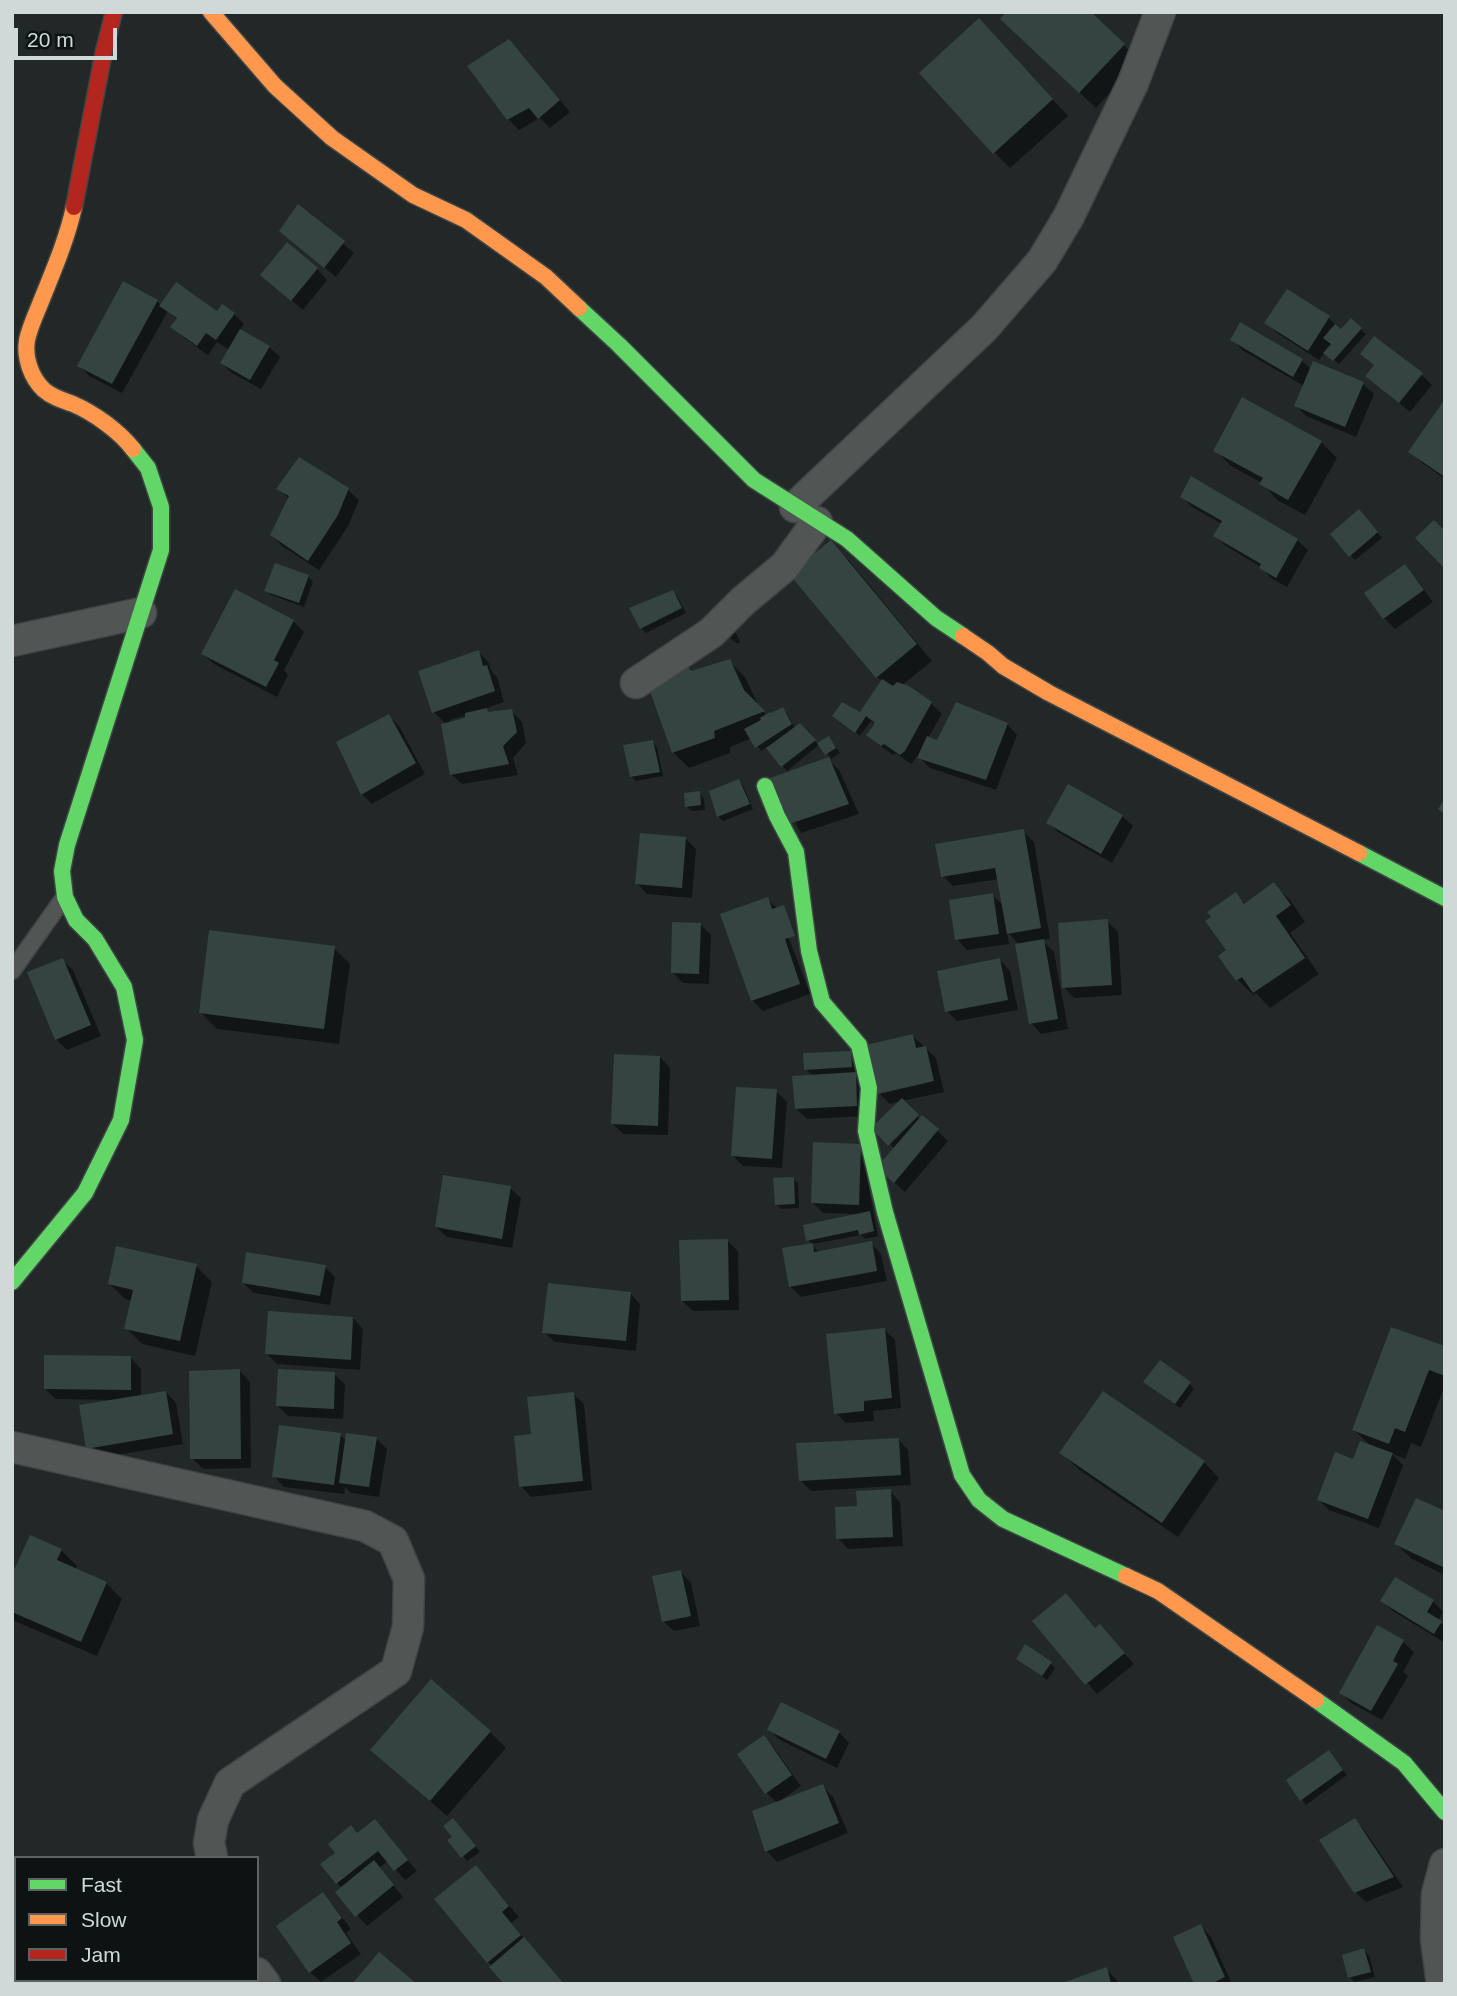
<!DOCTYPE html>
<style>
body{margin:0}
#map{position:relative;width:1457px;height:1996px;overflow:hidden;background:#222828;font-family:Helvetica,sans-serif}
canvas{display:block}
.frame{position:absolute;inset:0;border:14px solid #d1d9d8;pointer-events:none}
.legend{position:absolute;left:14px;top:1856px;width:245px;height:126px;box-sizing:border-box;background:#0d1312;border:2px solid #5b6261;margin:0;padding:9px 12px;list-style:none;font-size:21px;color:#d1d9d8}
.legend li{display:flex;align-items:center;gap:14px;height:35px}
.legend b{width:35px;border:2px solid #5b6261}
.scale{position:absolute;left:14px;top:28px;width:103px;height:32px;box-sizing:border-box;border:4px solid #d1d9d8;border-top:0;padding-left:9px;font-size:21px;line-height:24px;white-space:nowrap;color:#d1d9d8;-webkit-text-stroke:5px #0d1312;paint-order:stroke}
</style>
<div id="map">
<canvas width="1457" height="1996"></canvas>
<div class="frame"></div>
<ul class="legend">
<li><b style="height:9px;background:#63d668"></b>Fast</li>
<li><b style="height:9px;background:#ff974d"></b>Slow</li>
<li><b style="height:9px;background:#b3261e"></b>Jam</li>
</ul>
<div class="scale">20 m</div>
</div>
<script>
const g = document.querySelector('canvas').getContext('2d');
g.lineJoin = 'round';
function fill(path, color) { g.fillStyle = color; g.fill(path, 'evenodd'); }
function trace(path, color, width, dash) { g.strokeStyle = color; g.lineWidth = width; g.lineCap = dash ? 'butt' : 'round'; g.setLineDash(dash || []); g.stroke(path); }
fill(new Path2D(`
 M1018,35L1124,45L1139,61L1096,108Z
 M995,36L1068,116L1010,168L994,152Z
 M520,52L570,112L550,128L540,118L519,130L508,119Z
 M299,206L354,253L336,277L281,231Z
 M317,269L327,280L303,310L273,285Z
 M1287,291L1329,318L1339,328L1335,335L1351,321L1366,334L1339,364L1325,352L1319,360L1277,333L1267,323Z
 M157,301L162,306L234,314L244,324L240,330L269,347L280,357L261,389L232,373L222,363L229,350L217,342L208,355L183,337L173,327L178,320L168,311L122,393L89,376L79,365Z
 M1241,324L1302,361L1311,369L1363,384L1374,394L1356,437L1306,416L1296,405L1304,386L1242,350L1232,339Z
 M1362,354L1421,374L1432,385L1410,412L1367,376L1375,366Z
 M1445,402V479L1421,462L1410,452Z
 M1321,442L1337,458L1305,515L1277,500L1262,483L1231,466L1215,450Z
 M279,488L348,490L359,500L348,526L319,570L282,546L272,535L289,499Z
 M1182,496L1297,540L1308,550L1287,587L1271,578L1261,567L1226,546L1215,536L1222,524L1192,507Z
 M1363,516L1382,538L1355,560L1332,535Z
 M847,558L932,661L902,685L931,703L942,714L928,738L938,742L1007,724L1017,735L996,790L930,768L918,756L911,764L896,753L893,755L879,745L868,735L876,725L871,721L860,736L839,720L860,715L883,682L877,677Z
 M1405,566L1415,577L1433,602L1395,629L1384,618L1366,593Z
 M308,577L313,581L304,607L271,595L266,590Z
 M672,592L677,596L686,613L646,633L641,628Z
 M293,621L304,632L284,670L288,675L277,697L214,664L203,654Z
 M733,631L738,636L740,643H736L731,639L730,632Z
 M479,652L489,663L492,672L497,677L504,702L484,709L489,713L511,711L522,722L526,743L513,758L518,775L462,784L451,774L446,724L434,712ZM467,715V719L451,723L450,720Z
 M729,661L745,677L760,708L767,716L783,709L787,713L795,728L800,725L818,744L829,738L833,743L840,753L829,760L839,770L859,814L801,833L772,779L831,758L820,744L787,771L767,747L761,751L752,738L730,747V753L689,768L673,752L691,673Z
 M389,716L399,726L425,774L372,804L362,794Z
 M652,742L657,747L663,776L636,781L631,776Z
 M738,781L743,785L753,809L723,821L718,816Z
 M699,793L704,798L705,810L692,811L687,807Z
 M1122,816L1133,826L1112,863L1059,833L1048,823Z
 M1023,831L1034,842L1050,939L1042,940L1054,952L1068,1029L1041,1034L1031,1023L1020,945L1007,932L1009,944L967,950L957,939L992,895L1004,906L999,879L953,886L943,876Z
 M686,839L696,849L692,898L647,894L637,883Z
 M1274,885L1290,900L1305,922L1290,933L1319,974L1270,1008L1256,993L1253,995L1237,979L1229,951L1214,918L1236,894L1246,905Z
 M767,899L778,909L810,994L763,1011L752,1000Z
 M1107,921L1118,932L1122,995L1074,998L1064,987Z
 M700,924L711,935L709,984L683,983L673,973Z
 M334,948L350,964L339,1044L217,1029L201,1013Z
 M62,960L73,970L101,1036L67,1050L56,1039Z
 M1000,960L1010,971L1018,1010L957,1021L947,1011Z
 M913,1036L936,1058L944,1092L902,1101L920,1119L922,1117L948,1141L905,1192L889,1178L895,1149L874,1128L901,1101L890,1104L879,1093Z
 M850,1052L867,1116L807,1119L796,1109L814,1077L806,1069Z
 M660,1057L670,1068L668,1135L623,1134L613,1124Z
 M776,1091L787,1102L782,1168L743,1166L732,1155Z
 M861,1146L878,1236L865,1239L861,1235L812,1244L808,1240L855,1214L823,1213L813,1203Z
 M793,1179L798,1183L799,1208L781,1209L777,1205Z
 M510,1188L521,1198L512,1248L447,1237L436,1227Z
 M727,1240L738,1251L739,1310L693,1311L682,1301Z
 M871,1243L881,1254L887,1281L801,1297L791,1287L812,1245L819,1252Z
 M196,1266L212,1282L195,1356L142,1344L126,1328L132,1301L125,1299L109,1283Z
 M325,1267L335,1277L330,1305L254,1293L243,1283Z
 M630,1293L640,1304L636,1351L555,1342L544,1332Z
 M353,1318L363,1329L360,1370L277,1364L267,1354Z
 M884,1329L895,1340L901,1408L873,1411L874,1421L846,1423L836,1413Z
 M1445,1348V1385L1421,1447L1411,1443L1405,1459L1391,1453L1403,1465L1379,1528L1329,1510L1319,1500L1354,1461L1372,1447L1354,1430Z
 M131,1358L141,1369V1397L166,1392L176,1403L183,1444L98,1458L87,1448L110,1400L56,1399L45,1389Z
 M240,1371L250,1382L251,1468L203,1469L192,1458Z
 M334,1374L345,1384L343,1419L288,1416L278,1406Z
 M1190,1384L1194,1389L1180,1408L1150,1386Z
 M573,1394L584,1404L592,1490L531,1497L521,1486L533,1436Z
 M340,1435L347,1441L376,1438L387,1449L379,1497L351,1493L345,1487L344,1494L284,1487L274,1476Z
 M898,1439L908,1450L911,1485L811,1491L800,1480Z
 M1062,1453L1204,1462L1219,1478L1178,1537L1078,1469Z
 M890,1491L900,1502L903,1546L848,1549L838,1538L858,1507Z
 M1445,1513V1575L1412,1559L1396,1544Z
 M61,1550L77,1566L75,1570L106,1583L122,1599L97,1656L12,1620V1569L16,1571Z
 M681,1572L691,1583L700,1626L674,1631L663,1621Z
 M1382,1601H1433L1443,1612L1438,1621L1445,1627V1643L1393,1611Z
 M1034,1621L1096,1629L1100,1626L1134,1664L1097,1694Z
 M1378,1627L1403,1642L1414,1652L1403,1672L1408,1676L1382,1720L1351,1703L1341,1692Z
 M1018,1659L1051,1664L1055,1668L1047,1680Z
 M769,1730L839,1732L849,1743L837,1768L780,1740Z
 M490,1732L506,1748L447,1816L372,1750Z
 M763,1737L774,1748L801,1786L780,1801L822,1786L833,1797L848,1833L777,1862L767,1851L755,1812L777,1803L767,1793L739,1754Z
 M1333,1757L1347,1775L1306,1805L1288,1781Z
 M1355,1820L1365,1831L1403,1887L1366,1902L1355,1892Z
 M375,1822L417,1871L405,1880L388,1861L379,1868L403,1897L367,1926L337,1892L342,1888L337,1883L338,1853Z
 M458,1825L480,1852L467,1861L463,1856L454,1837Z
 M486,1878L519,1917L511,1923L527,1942L493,1967L488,1962Z
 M323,1894L333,1905L351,1929L346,1933L361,1954L321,1982L310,1972Z
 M1201,1926L1211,1937L1232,1984H1196Z
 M1364,1950L1369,1955L1375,1977L1355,1982L1350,1978Z
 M1106,1969L1117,1980L1118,1984H1066Z`), '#0007');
fill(new Path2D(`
 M1006,12H1091L1125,44L1079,93L1000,19Z
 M979,18L1053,99L993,154L919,73Z
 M509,39L560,100L538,119L529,108L507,120L467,66Z
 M298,204L345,241L324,268L279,231Z
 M287,242L318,268L291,301L260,275Z
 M123,281L158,300L112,384L77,366Z
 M176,282L217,311L222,304L235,313L216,340L206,333L197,346L170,327L177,318L159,306Z
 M1287,289L1330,316L1308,351L1264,323Z
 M1351,318L1362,328L1333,361L1323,353L1331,344L1323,338L1335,324L1341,329Z
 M1240,322L1303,359L1293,377L1230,340Z
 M240,329L270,346L250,380L220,363Z
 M1374,336L1423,373L1399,403L1365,376L1374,365L1360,354Z
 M1313,361L1364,382L1345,427L1294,406Z
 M1242,397L1322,441L1288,500L1259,484L1263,478L1213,451Z
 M1445,399V477L1408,452Z
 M299,457L349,488L338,515L308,561L270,535L289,496L276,489Z
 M1191,476L1298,539L1276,578L1259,568L1261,564L1213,536L1222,521L1180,497Z
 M1359,509L1378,532L1349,557L1330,534Z
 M1434,520L1445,531V565L1443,567L1415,538Z
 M831,540L917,644L876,678L789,574Z
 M275,563L309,575L299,603L264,591Z
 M1405,564L1424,590L1383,619L1364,593Z
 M235,589L294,620L274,660L279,663L266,687L201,654Z
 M673,590L682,608L640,629L629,608Z
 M479,650L483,666L487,665L495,691L432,713L418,671Z
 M730,659L744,690L765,711L714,731L715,738L672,753L646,680L686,665L691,671Z
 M882,679L893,686L897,682L909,686L932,702L905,751L900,755L884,744L881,746L866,735L874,725V722L866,716L855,733L832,716L842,702L860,712Z
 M956,702L1008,723L986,780L917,758L927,736L937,740Z
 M783,707L792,724L755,748L744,729L761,720L760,718L770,712L771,713Z
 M487,708L488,712L512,709L517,732L503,746L509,764L450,775L441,724L465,718V713Z
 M389,714L416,763L361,795L336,742Z
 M800,723L816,740L781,767L766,748Z
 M829,736L836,748L825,755L817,743Z
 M653,740L660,772L630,777L623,745Z
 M829,757L849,804L789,824L770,778Z
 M739,779L750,804L717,817L709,791Z
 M1068,784L1123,815L1101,854L1046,823Z
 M700,791L701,805L685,807L684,793Z
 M1445,799V814L1438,809Z
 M1024,829L1041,928L1007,934L995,868L941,877L935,844Z
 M640,833L686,837L682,888L635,884Z
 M1274,882L1291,905L1276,916L1305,958L1253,993L1242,977L1236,981L1218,956L1226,950L1205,921L1211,917L1207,912L1236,892L1244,904Z
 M993,893L999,934L955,940L949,900Z
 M768,897L772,909L784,905L795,936L785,939L800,984L751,1001L720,914Z
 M1108,919L1112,985L1062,988L1058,923Z
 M672,922L701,923L699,974L671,973Z
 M209,930L335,946L324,1029L199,1013Z
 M1044,939L1058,1019L1029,1024L1015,944Z
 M63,958L91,1025L55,1040L27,972Z
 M1000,958L1008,1000L945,1012L937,971Z
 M913,1034L916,1048L926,1046L934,1081L878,1094L866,1045Z
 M851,1051L852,1067L804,1070L803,1053Z
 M614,1054L660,1056L658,1126L611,1124Z
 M856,1072L857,1106L795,1109L792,1076Z
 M736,1087L777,1089L772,1159L731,1156Z
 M902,1098L919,1115L888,1146L871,1128Z
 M922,1115L939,1129L894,1183L876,1168Z
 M813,1142L861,1144L859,1205L811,1203Z
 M443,1175L511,1186L502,1239L435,1227Z
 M794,1177L795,1204L775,1205L773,1178Z
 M870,1211L874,1231L859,1235L858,1230L806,1241L803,1225Z
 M728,1239L729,1300L681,1301L679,1240Z
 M872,1241L877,1271L789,1287L782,1248L813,1243L814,1252Z
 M116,1246L197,1264L180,1341L124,1329L133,1290L108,1284Z
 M246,1252L326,1265L320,1296L242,1283Z
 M548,1283L631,1292L626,1341L542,1333Z
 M268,1311L353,1317L351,1360L265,1354Z
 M1391,1327L1445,1346V1376L1429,1370L1405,1432L1395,1428L1389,1444L1352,1430Z
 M885,1328L892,1398L864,1401V1411L834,1414L826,1334Z
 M44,1355L131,1356V1390L44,1389Z
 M1160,1360L1191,1382L1175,1404L1143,1382Z
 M240,1369L241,1459H190L189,1371Z
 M278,1369L335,1372L334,1409L276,1406Z
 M166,1391L173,1434L86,1449L79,1405Z
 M1103,1391L1205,1461L1162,1523L1059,1453Z
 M574,1392L583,1481L519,1487L514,1436L531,1434L527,1397Z
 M279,1425L341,1433L334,1485L272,1477Z
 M346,1433L377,1437L369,1487L339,1483Z
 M899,1438L901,1475L799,1481L796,1443Z
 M1360,1441L1393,1453L1368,1519L1317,1500L1335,1452L1353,1459Z
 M891,1489L893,1537L836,1539L835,1507L857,1506L856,1491Z
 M1416,1498L1445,1511V1568L1394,1544Z
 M30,1535L62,1549L57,1560L107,1582L81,1642L12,1612V1567L15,1568Z
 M681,1570L691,1616L662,1622L652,1576Z
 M1395,1577L1434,1600L1427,1612L1442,1621L1434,1634L1380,1601Z
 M1066,1593L1095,1628L1100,1624L1125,1653L1085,1685L1032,1621Z
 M1377,1625L1404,1640L1393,1661L1398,1664L1371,1711L1339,1693Z
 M1025,1644L1052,1662L1042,1676L1016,1659Z
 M431,1679L491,1731L430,1801L370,1750Z
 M781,1702L840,1731L826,1759L767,1730Z
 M764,1735L792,1775L765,1794L737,1754Z
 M1329,1750L1343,1770L1300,1801L1286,1780Z
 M823,1784L839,1823L765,1852L752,1811Z
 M453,1818L476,1846L461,1858L447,1840L452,1837L443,1826Z
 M1355,1818L1394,1877L1354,1893L1319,1840Z
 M375,1819L408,1860L394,1871L378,1851L336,1884L320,1864L335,1853L328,1844L351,1825L357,1833Z
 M374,1860L394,1885L355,1917L335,1892Z
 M476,1865L509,1906L502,1912L521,1935L487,1963L434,1899Z
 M323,1892L342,1918L337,1922L351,1943L309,1973L276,1926Z
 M1201,1924L1225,1977L1211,1984H1194L1173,1937Z
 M524,1937L564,1984H504L489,1967Z
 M1364,1948L1371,1972L1348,1978L1342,1955Z
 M379,1952L417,1984H352Z
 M1107,1967L1111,1984H1062V1983Z
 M63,1980H99L103,1984H59Z
 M108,1980H170L173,1984H104Z`), '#344441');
const lane = new Path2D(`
 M12,971L63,899`);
const street = new Path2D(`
 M795,507L984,328L1042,261L1069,216L1133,83L1160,12
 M12,641L141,613
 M636,683L711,633L743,601L785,566L817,522
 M12,1447L365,1526L393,1541L409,1579L408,1627L396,1671L230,1783L213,1820L209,1843L212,1858
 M257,1973L265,1984
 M1442,1984L1436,1939L1437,1894L1445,1864`);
const fast = new Path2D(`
 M579,308L619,345L754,480L847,539L936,618L963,636
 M765,786L777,816L796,852L809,951L822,1002L859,1045L869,1088L866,1131L885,1212L962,1475L979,1500L1003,1519L1126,1576
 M1359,853L1445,898
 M12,1282L85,1193L121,1120L135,1040L124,987L95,939L76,920L65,897L62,871L67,845L161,550V507L148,468L133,449
 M1316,1700L1404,1763L1445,1812`);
const slow = new Path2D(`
 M211,12L275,86L332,138L413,195L466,220L546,277L579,308
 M74,207C67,239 54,269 42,299C37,312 30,326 27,340C24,357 31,378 44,390C52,397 62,400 73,404C94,413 119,431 133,449
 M963,636L988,653L1003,666L1049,693L1359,853
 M1126,1576L1158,1591L1316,1700`);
const jam = new Path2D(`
 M74,207L104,51L114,12`);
trace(lane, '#3f4545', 19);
trace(street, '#3f4545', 33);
trace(fast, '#3f4545', 19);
trace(slow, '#3f4545', 19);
trace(jam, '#3f4545', 19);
trace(lane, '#515655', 16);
trace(street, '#515655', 30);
trace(fast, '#63d668', 16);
trace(slow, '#ff974d', 16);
trace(jam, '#b3261e', 16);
</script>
